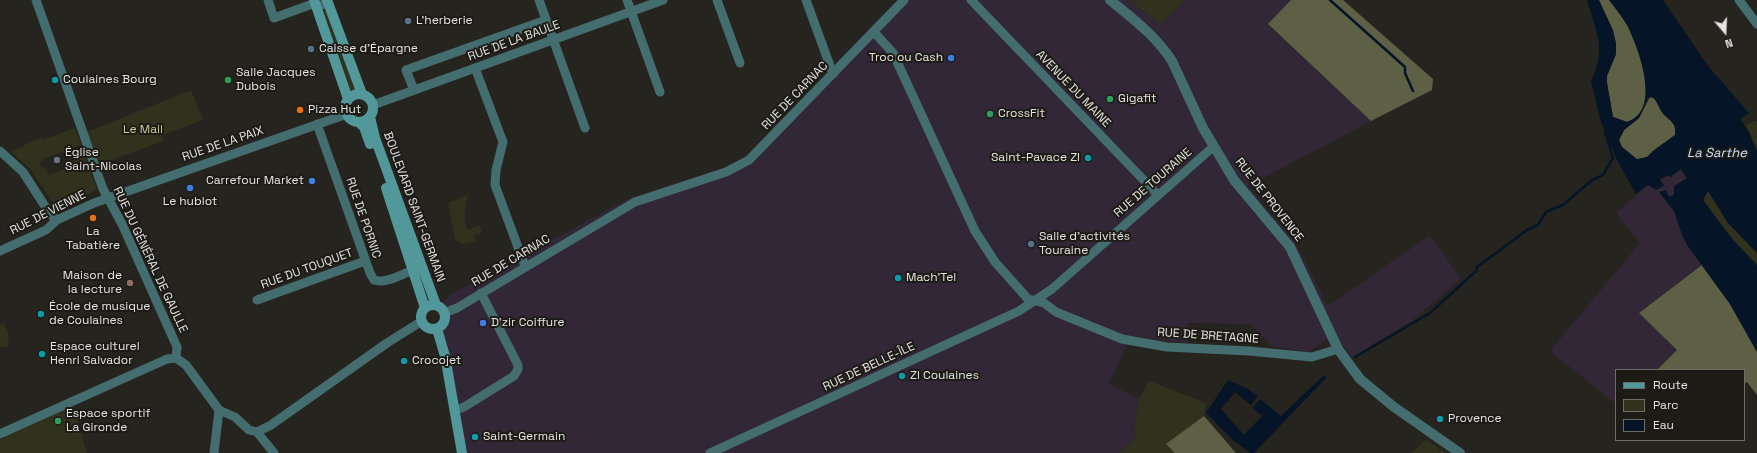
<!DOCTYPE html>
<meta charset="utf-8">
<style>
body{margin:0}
#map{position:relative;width:1757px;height:453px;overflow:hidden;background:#26241f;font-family:"Space Grotesk",sans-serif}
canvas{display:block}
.legend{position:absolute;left:1615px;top:369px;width:130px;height:72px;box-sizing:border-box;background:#1d1b16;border:1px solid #6d6c67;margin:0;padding:5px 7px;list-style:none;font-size:12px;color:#e6e5e1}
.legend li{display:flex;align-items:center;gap:8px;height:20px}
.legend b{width:20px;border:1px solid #6d6c67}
.north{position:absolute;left:1705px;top:12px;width:40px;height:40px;-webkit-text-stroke:3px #1d1b16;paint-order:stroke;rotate:161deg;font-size:11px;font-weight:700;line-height:16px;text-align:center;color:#e6e5e1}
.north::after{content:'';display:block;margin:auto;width:14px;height:18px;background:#e6e5e1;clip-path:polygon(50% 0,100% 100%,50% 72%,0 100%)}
</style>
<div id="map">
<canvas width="1757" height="453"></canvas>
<ul class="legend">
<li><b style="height:5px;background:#52979a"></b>Route</li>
<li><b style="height:11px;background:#30321d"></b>Parc</li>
<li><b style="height:11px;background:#051426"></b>Eau</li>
</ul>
<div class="north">N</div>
</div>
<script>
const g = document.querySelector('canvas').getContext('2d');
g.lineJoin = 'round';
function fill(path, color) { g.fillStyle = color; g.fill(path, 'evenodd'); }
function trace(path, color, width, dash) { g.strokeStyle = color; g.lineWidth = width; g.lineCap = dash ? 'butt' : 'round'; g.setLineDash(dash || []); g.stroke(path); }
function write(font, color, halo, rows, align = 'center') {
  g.font = font + ' "Space Grotesk",sans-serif'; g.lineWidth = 4; g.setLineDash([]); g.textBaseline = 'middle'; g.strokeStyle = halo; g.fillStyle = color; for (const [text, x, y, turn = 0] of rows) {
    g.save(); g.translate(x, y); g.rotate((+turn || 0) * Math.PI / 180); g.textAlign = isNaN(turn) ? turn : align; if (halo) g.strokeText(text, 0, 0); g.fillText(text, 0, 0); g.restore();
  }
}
fill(new Path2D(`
 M900,0H1129L1161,24L1185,0H1291L1268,25L1371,121L1248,186L1296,244L1328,306L1430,235L1461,279L1411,321L1352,357L1335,335L1308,352L1271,346L1250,324L1188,323L1187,343L1131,336L1109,384L1139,399L1133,435L1136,438L1118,453H462L437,329L442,325L445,316L443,310L438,306L451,294L632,197L743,162Z
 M1681,168L1687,178L1674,195L1669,197L1666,190L1659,192L1674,211L1683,237L1702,265L1639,313L1677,350L1657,370H1616V404L1550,351L1640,243L1616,213L1648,185L1664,186L1660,179L1669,175L1670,177Z`), '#312736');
fill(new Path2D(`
 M1129,0H1185L1161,24Z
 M321,7L326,9L352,76L355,92L350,94Z
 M191,90L203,120L162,135L164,141L100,164L87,132Z
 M1754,121H1757V151L1746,126Z
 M75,128L81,145L43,159L40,163L41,167L46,169L49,175L73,166L71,161L85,155L97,189L81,199L80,197L72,200L73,203L57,209L31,170L11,152L41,137L43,140Z
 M1708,190L1728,223L1757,253V265C1738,245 1718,224 1703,200Z
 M468,195C465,206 462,220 468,230L479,225L482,233L474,235L476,241L462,244L455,239L448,203Z
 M3,323L9,335L8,347H0V325Z
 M1149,381L1206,403L1204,416L1167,444L1175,453H1118L1136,438L1133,435L1139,399Z
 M73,405L87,453H0V439Z
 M1426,440L1446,453H1411Z`), '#30321d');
fill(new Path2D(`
 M1291,0H1343L1433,79L1432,90L1371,121L1268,24Z
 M1599,0H1609C1615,8 1622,16 1627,25C1639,47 1663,111 1627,122L1613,117L1607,83V76L1616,54Z
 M1650,97L1656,99C1658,104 1660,110 1663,114C1670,121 1677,123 1675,135L1653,151L1647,157L1637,160L1622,147L1619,140L1624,130L1639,118Z
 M1702,265L1730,304L1757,352V395L1747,382L1744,384V370H1657L1677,350L1639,313Z
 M1204,416L1236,453H1175L1166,444Z`), '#5d6044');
fill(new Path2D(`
 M1587,0H1599L1613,30L1616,43V54L1607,76V83L1613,117L1627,122C1663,111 1638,47 1627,25C1622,16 1615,8 1609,0H1663L1708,66L1749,113L1740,119L1749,132L1757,151V253L1728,223L1708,191L1703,200L1733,240L1757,265V352L1730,304L1687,245L1683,237L1674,211L1659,192L1666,190L1669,197L1674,195V186L1687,178L1681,169L1670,177L1669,175L1660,179L1664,186L1656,190L1648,185L1636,194L1616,158L1601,122L1591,81C1607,49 1596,32 1587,0ZM1652,97C1658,101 1658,108 1663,113C1669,121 1677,122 1675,135L1653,151L1647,157L1637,159L1622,147L1619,140L1624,130L1639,118L1648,98Z
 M1323,376L1327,377L1254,453H1251L1235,442L1206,413L1228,380L1246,388L1258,396L1251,405L1235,392L1221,409L1244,435L1262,416L1253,408L1260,399L1281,416Z`), '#051426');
trace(new Path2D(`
 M1330,0L1405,67V73L1413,91
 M1355,357L1430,313L1476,271L1477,267L1527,230L1538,225L1546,212L1563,205L1592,180L1603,175L1613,158L1605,132`), '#051426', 2.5);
trace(new Path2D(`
 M36,0L103,189L122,224L177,347L176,358
 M268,0L274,18L315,3L318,6L328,3
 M539,0L585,128
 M627,0L660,92
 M717,0L740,63
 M806,0L833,74
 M971,0L1158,195
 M1739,0L1757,24
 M874,32L893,53L975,231L995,262L1028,299L1044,303L1056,312L1122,339L1167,347L1249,351L1312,357L1338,349
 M475,68L503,142L496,170L495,185L525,266
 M414,90L406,70L546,20
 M373,105L663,0
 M317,124L370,273L374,280C387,284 401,274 414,270
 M0,151L23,172L50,214L57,220
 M0,251L46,230L57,220L94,203L347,114
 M257,300L365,261
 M444,313L457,308L635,202L726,172L749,160L904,0
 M176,358L186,365L219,410L235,417L249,430L257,432L274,453
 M455,410L464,407L514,376L518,369V365L481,293
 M257,432L271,425L387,343L422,321
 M0,434L167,359L176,358
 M214,453L219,410
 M710,453L1019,311L1052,289L1213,147`), '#446d6f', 9);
trace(new Path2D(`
 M1110,0C1133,19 1156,36 1172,61L1203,128L1234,180L1290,247L1338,349L1360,379L1394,407L1460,453`), '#446d6f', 10);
trace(new Path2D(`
 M314,0L348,99
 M327,0L362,94
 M345 108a14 14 0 1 1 28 0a14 14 0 1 1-28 0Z
 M370,117L375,138L436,305
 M358,122L364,127L370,144
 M386,188L425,308
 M421 317a12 12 0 1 1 24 0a12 12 0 1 1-24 0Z
 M437,329L445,356L462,453`), '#52979a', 10);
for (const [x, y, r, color] of [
 [408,21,4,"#5c6f8a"],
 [311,49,4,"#5c6f8a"],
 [951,58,4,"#3f7fe0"],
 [55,80,4,"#0f9aa8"],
 [228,80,4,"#2e9e5b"],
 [1110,99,4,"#2e9e5b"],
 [300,110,4,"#e8710a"],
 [990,114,4,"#2e9e5b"],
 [1088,158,4,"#0f9aa8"],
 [57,160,4,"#6b7280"],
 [312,181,4,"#3f7fe0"],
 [190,188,4,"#3f7fe0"],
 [93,218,4,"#e8710a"],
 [1031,244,4,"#5c6f8a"],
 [898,278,4,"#0f9aa8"],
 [130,283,4,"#8d6e63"],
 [41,314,4,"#0f9aa8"],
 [483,323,4,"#3f7fe0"],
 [42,354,4,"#0f9aa8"],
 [404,361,4,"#0f9aa8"],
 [902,376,4,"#0f9aa8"],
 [1440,419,4,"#0f9aa8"],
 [58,421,4,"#2e9e5b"],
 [475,437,4,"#0f9aa8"]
]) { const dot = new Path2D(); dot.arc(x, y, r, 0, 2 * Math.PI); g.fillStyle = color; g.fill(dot); trace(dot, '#1d1b16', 1.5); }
write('12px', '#e6e5e1', '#1d1b16', [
 ["L'herberie",416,21],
 ["Caisse d'Épargne",319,49],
 ["Troc ou Cash",943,58,"right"],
 ["Salle Jacques",236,73],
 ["Dubois",236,87],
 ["Coulaines Bourg",63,80],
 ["Gigafit",1118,99],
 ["Pizza Hut",308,110],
 ["CrossFit",998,114],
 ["Église",65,153],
 ["Saint-Nicolas",65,167],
 ["Saint-Pavace ZI",1080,158,"right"],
 ["Carrefour Market",304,181,"right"],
 ["Le hublot",190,202,"center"],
 ["La",93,232,"center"],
 ["Tabatière",93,246,"center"],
 ["Salle d'activités",1039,237],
 ["Touraine",1039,251],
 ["Maison de",122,276,"right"],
 ["la lecture",122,290,"right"],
 ["Mach’Tel",906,278],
 ["École de musique",49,307],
 ["de Coulaines",49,321],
 ["D'zir Coiffure",491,323],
 ["Espace culturel",50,347],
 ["Henri Salvador",50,361],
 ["Crocojet",412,361],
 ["ZI Coulaines",910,376],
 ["Espace sportif",66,414],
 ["La Gironde",66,428],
 ["Provence",1448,419],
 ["Saint-Germain",483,437]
], 'left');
write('12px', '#e6e5e1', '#1d1b16', [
 ["RUE DE LA BAULE",514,41,-20],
 ["AVENUE DU MAINE",1073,89,46],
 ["RUE DE CARNAC",795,96,-46],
 ["RUE DE LA PAIX",223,144,-19],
 ["RUE DE TOURAINE",1153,183,-41],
 ["RUE DE PROVENCE",1269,200,52],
 ["BOULEVARD SAINT-GERMAIN",414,207,70],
 ["RUE DE VIENNE",48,213,-27],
 ["RUE DE PORNIC",363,218,71],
 ["RUE DU GÉNÉRAL DE GAULLE",150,260,65],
 ["RUE DE CARNAC",511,261,-31],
 ["RUE DU TOUQUET",307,269,-20],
 ["RUE DE BRETAGNE",1208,336,4],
 ["RUE DE BELLE-ÎLE",869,367,-25]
]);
write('12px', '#c8cf98', '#1d1b16', [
 ["Le Mail",143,130]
]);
write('italic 13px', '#cbe1fb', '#1d1b16', [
 ["La Sarthe",1717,153]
]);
</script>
